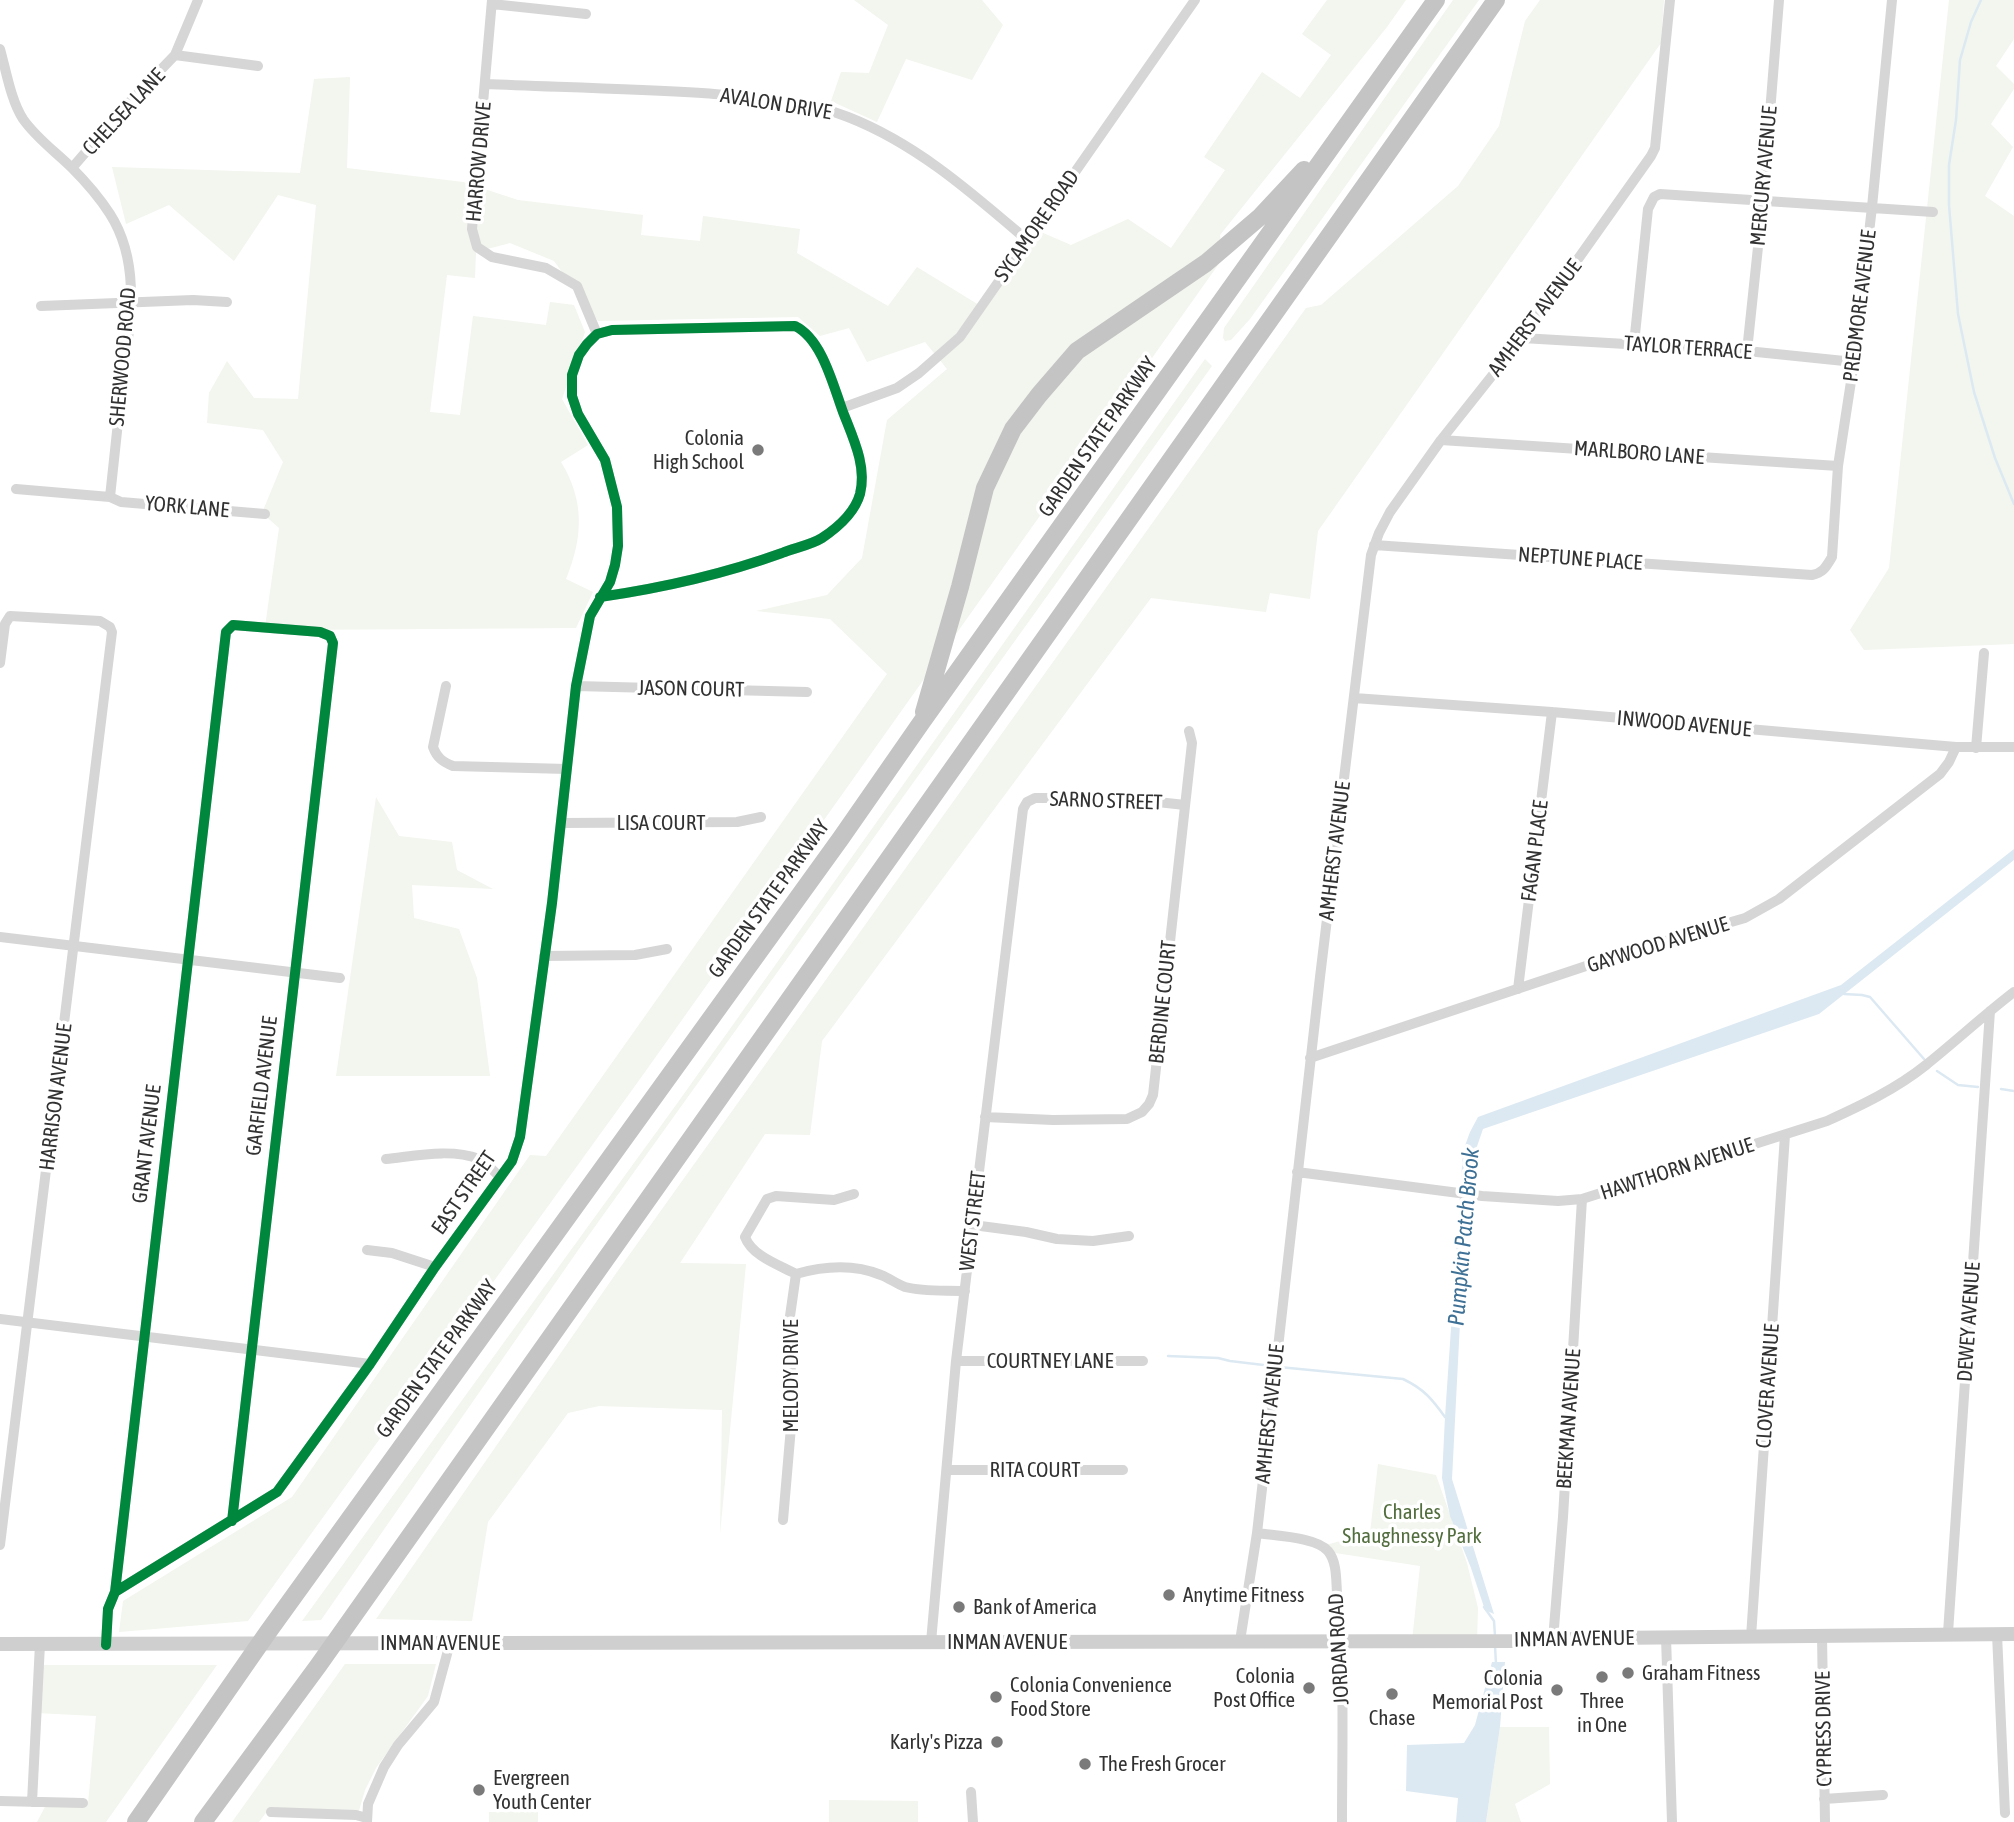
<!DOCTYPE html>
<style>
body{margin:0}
canvas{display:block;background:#fff}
</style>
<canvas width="2014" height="1822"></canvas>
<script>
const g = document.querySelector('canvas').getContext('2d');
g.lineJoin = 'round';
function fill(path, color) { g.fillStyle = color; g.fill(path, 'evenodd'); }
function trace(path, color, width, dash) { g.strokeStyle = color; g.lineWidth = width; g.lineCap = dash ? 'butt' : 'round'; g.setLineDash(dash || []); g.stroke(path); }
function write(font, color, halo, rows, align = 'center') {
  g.font = font + ' "Asap Condensed",sans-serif'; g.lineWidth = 7; g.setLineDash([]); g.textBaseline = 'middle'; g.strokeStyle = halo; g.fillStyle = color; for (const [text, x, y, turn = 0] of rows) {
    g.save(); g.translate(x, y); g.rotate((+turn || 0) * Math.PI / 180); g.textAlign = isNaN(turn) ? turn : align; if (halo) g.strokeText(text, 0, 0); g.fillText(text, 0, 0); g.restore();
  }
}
fill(new Path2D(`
 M854,0H982L1003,25L972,80L906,59L877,122L831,101L841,72L869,73L888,25Z
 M1327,0H1406L1387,27L1220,235L1223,258L640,1079L248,1621L119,1632L123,1601L292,1497L530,1155L546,1156L887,674L830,619L756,611L827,595L862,558L887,420L947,369L925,342L867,362L849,328L820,336L798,317L598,321L554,261L510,243L476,252L475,278L447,275L430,412L460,415L473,316L546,325L550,302L574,305L585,332L562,399L588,445L561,462C585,501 583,538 566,579L593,592L576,628L288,630L265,627L279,528L262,513L283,462L263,430L207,423L209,393L227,361L254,398L298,399L316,205L278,195L234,261L169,205L126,224L112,167L300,173L314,79L350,77L347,168L463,182L518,200L643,215L641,235L700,241L703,216L800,229L797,253L888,306L917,267L979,305L1034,229L1071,245L1128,219L1171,248L1225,170L1204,157L1262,72L1300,98L1331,55L1302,34Z
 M1453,0H1479L1250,319L1231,340L1225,341L1223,338L1224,328Z
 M1540,0H1664L1661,43L1318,531L1310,599L1270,593L1266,612L1151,598L822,1041L810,1135L765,1134L680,1263L746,1264L720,1534L722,1410L599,1406L568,1413L488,1522L472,1621L376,1619L617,1272L1306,308L1321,305L1458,186L1499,126L1525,21Z
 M1949,0H2014V39L1996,66L2014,84V89L1991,124L2013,147L1985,196L2014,216V644L1864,650L1850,630L1889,568Z
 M1205,359L1212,366L581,1246L321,1620L302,1621L676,1105Z
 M376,797L399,836L452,842L457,870L493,889L412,885L414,918L459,929L477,978L490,1076H336Z
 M1378,1464L1436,1475L1467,1563L1478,1608L1477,1641H1412L1420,1566L1329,1552L1322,1546L1370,1533Z
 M345,1664H436L428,1696L376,1768L365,1790L358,1814L268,1810L259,1822H232Z
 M39,1665H217L106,1822H37L47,1803L88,1804L96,1716L37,1713Z
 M1500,1727H1549L1550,1784L1515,1804L1521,1822H1486Z
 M829,1800L918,1801V1822H829Z
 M538,1811V1822H489V1812Z`), '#f2f6ee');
fill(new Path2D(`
 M2014,849V860L1819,1014L1483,1129L1474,1155L1464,1244L1452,1479L1494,1614L1485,1610L1471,1568L1450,1516L1442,1478L1445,1417L1463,1151L1470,1132L1478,1117L1841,985Z
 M1492,1662H1505L1500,1727L1486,1822H1456L1458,1798L1406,1791L1407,1745L1464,1743L1475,1725Z`), '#dce9f2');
trace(new Path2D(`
 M1981,0L1971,22L1960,60L1956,120L1949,165V205L1958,314L1974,392L1995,458L2014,504
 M1844,994L1862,995L1870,997L1924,1059
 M1937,1071L1958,1085L1978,1087
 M2001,1089L2014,1091
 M1168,1356L1218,1358L1230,1361L1272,1366
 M1279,1367L1403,1379C1424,1389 1432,1399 1445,1417L1448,1418
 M1484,1607L1494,1621L1495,1636
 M1495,1646L1496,1664`), '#dce9f2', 2.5);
trace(new Path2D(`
 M492,0L472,229L477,247L492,257L546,268L577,286L597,334
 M492,4L586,14
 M0,49C6,70 11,101 23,119C37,139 56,152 72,168C86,182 99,197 110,214C143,266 129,328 122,385C118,422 114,459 110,497
 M175,55L198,0
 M485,84C557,87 630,89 702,93C751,97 803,99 848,117C917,144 972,193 1027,240
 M72,168L123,109L175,55L258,66
 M41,306L193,300L227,302
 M1522,338L1747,351L1854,362
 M1634,344L1648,209L1654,197L1660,194L1933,212
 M1747,351L1763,200L1779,0
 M842,408L897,388L919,373L960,337L1195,0
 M1441,440L1838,466
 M16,489L110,497L121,502L265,514
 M1374,545L1812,575C1823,573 1826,567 1832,557L1838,466L1854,362L1872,207L1892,0
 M0,663L5,624L10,616L100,621L110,627L112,632L0,1545
 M446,686L433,747C437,758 443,762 453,766L567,769
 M576,686L807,692
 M1354,698L1552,712L1956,747H2014
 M1976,748L1984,653
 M561,823L737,822L761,817
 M0,937L340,978
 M544,956L635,955L667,949
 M1518,989L1552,712
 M1310,1058L1631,951L1745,918L1779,899L1940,774L1949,762L1956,747
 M985,1117L1053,1120L1127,1119L1142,1112L1149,1104L1153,1095L1192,743L1189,731
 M386,1159C415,1156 451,1148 479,1159C487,1163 493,1171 500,1177
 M1297,1172L1482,1196L1558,1201L1582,1199L1827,1121C1862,1105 1896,1089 1926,1065C1956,1041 1984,1015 2014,992
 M973,1225L1026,1232L1057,1239L1093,1241L1129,1236
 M367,1250L392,1253L435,1267
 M796,1274C779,1265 752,1256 745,1237L767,1199L776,1196L834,1200L854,1194
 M796,1274C824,1266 854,1264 881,1275C889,1278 897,1284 905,1287C924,1292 945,1290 965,1291
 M0,1319L370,1364
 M956,1361H1143
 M947,1470H1123
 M783,1520L794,1392L790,1364L788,1330L796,1274
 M1257,1533C1275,1536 1316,1537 1328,1551C1337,1562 1336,1579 1337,1593C1345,1669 1342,1746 1342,1822
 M115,1592L277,1492L370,1364L435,1267L512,1161L520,1137L552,903L576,686L590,616L610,582L615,565L618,546L617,507L605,460L578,414L572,396V375L579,355L587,344L597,334L612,330L795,326C822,339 833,385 843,412C853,438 867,466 860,494C855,512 837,528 822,538C811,545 794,548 782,553C724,574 662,588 600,597
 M1948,1633L1990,1011
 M1997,1634L2005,1813
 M1822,1635L1825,1822
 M1666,1637L1672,1822
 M1751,1637L1785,1135
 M1553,1640L1563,1517L1582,1199
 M1240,1641L1257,1533L1320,977L1371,555L1379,533L1390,512L1441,440L1522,338L1651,156L1655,148L1670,0
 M931,1642L956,1361L1023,809L1027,802L1035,798H1050L1139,800L1185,805
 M106,1645L108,1609L115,1592L226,632L233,625L320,632L330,636L333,643L232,1521
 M971,1792L973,1822
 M1824,1799L1883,1795
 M0,1801L83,1803
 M32,1802L40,1644
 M271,1812L356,1815L367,1818
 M367,1822L368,1804L384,1767L398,1745L434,1702L450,1643`), '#d6d6d6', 10);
trace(new Path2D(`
 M0,1644L1514,1641L1608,1638L2014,1634`), '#cfcfcf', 14);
trace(new Path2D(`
 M924,712L960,587L985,488L1013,429L1039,395L1077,351L1206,263L1261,216L1304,170
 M136,1822L268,1632L841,838L921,723L1436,0
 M203,1822L318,1666L1496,0`), '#c4c4c4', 18);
trace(new Path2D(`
 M115,1592L277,1492L370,1364L435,1267L512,1161L520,1137L552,903L576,686L590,616L610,582L615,565L618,546L617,507L605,460L578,414L572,396V375L579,355L587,344L597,334L612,330L795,326C822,339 833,385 843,412C853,438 867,466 860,494C855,512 837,528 822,538C811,545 794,548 782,553C724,574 662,588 600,597
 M106,1645L108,1609L115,1592L226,632L233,625L320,632L330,636L333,643L232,1521`), '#00873e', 10);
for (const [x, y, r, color] of [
 [758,450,7,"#7a7a7a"],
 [1169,1595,7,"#7a7a7a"],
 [959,1607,7,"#7a7a7a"],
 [1628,1673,7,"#7a7a7a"],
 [1602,1677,7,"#7a7a7a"],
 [1309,1688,7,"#7a7a7a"],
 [1557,1690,7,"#7a7a7a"],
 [1392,1694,7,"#7a7a7a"],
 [996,1697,7,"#7a7a7a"],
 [997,1742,7,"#7a7a7a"],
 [1085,1764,7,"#7a7a7a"],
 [479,1790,7,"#7a7a7a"]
]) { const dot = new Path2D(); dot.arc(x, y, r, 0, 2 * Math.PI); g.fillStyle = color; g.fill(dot); trace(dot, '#fff', 2.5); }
write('21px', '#323232', '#fff', [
 ["AVALON DRIVE",776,104,9],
 ["CHELSEA LANE",124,112,-47],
 ["HARROW DRIVE",479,162,-85],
 ["MERCURY AVENUE",1764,176,-85],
 ["SYCAMORE ROAD",1037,226,-55],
 ["PREDMORE AVENUE",1860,306,-83],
 ["AMHERST AVENUE",1535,318,-53],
 ["TAYLOR TERRACE",1688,348,4],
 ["SHERWOOD ROAD",123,357,-85],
 ["GARDEN STATE PARKWAY",1098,437,-55],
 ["MARLBORO LANE",1639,453,4],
 ["YORK LANE",187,507,5],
 ["NEPTUNE PLACE",1580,559,4],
 ["JASON COURT",691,689,1],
 ["INWOOD AVENUE",1684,724,5],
 ["SARNO STREET",1106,801,2],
 ["LISA COURT",661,823],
 ["AMHERST AVENUE",1335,851,-83],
 ["FAGAN PLACE",1535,851,-83],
 ["GARDEN STATE PARKWAY",769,899,-54],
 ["GAYWOOD AVENUE",1658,945,-17],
 ["BERDINE COURT",1163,1002,-84],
 ["GARFIELD AVENUE",262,1086,-83],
 ["HARRISON AVENUE",56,1097,-83],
 ["GRANT AVENUE",147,1144,-83],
 ["HAWTHORN AVENUE",1677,1169,-18],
 ["EAST STREET",464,1193,-55],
 ["WEST STREET",973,1221,-83],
 ["DEWEY AVENUE",1969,1322,-86],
 ["GARDEN STATE PARKWAY",437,1359,-54],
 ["COURTNEY LANE",1050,1361],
 ["MELODY DRIVE",791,1376,-90],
 ["CLOVER AVENUE",1768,1386,-86],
 ["AMHERST AVENUE",1270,1414,-84],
 ["BEEKMAN AVENUE",1569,1419,-86],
 ["RITA COURT",1035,1470],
 ["INMAN AVENUE",1574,1639,-1],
 ["INMAN AVENUE",1007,1642],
 ["INMAN AVENUE",440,1643],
 ["JORDAN ROAD",1339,1649,-93],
 ["CYPRESS DRIVE",1824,1729,-91]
]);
write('21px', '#323232', '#fff', [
 ["Colonia",744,438,"right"],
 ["High School",744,462,"right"],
 ["Anytime Fitness",1183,1595],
 ["Bank of America",973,1607],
 ["Graham Fitness",1642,1673],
 ["Colonia",1295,1676,"right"],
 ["Post Office",1295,1700,"right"],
 ["Colonia",1543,1678,"right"],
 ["Memorial Post",1543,1702,"right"],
 ["Colonia Convenience",1010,1685],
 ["Food Store",1010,1709],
 ["Three",1602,1701,"center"],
 ["in One",1602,1725,"center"],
 ["Chase",1392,1718,"center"],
 ["Karly's Pizza",983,1742,"right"],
 ["The Fresh Grocer",1099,1764],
 ["Evergreen",493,1778],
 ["Youth Center",493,1802]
], 'left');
write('21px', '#536e3e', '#fff', [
 ["Charles",1412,1512],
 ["Shaughnessy Park",1412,1536]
]);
write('italic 23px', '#3e7195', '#fff', [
 ["Pumpkin Patch Brook",1464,1237,-85]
]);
</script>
